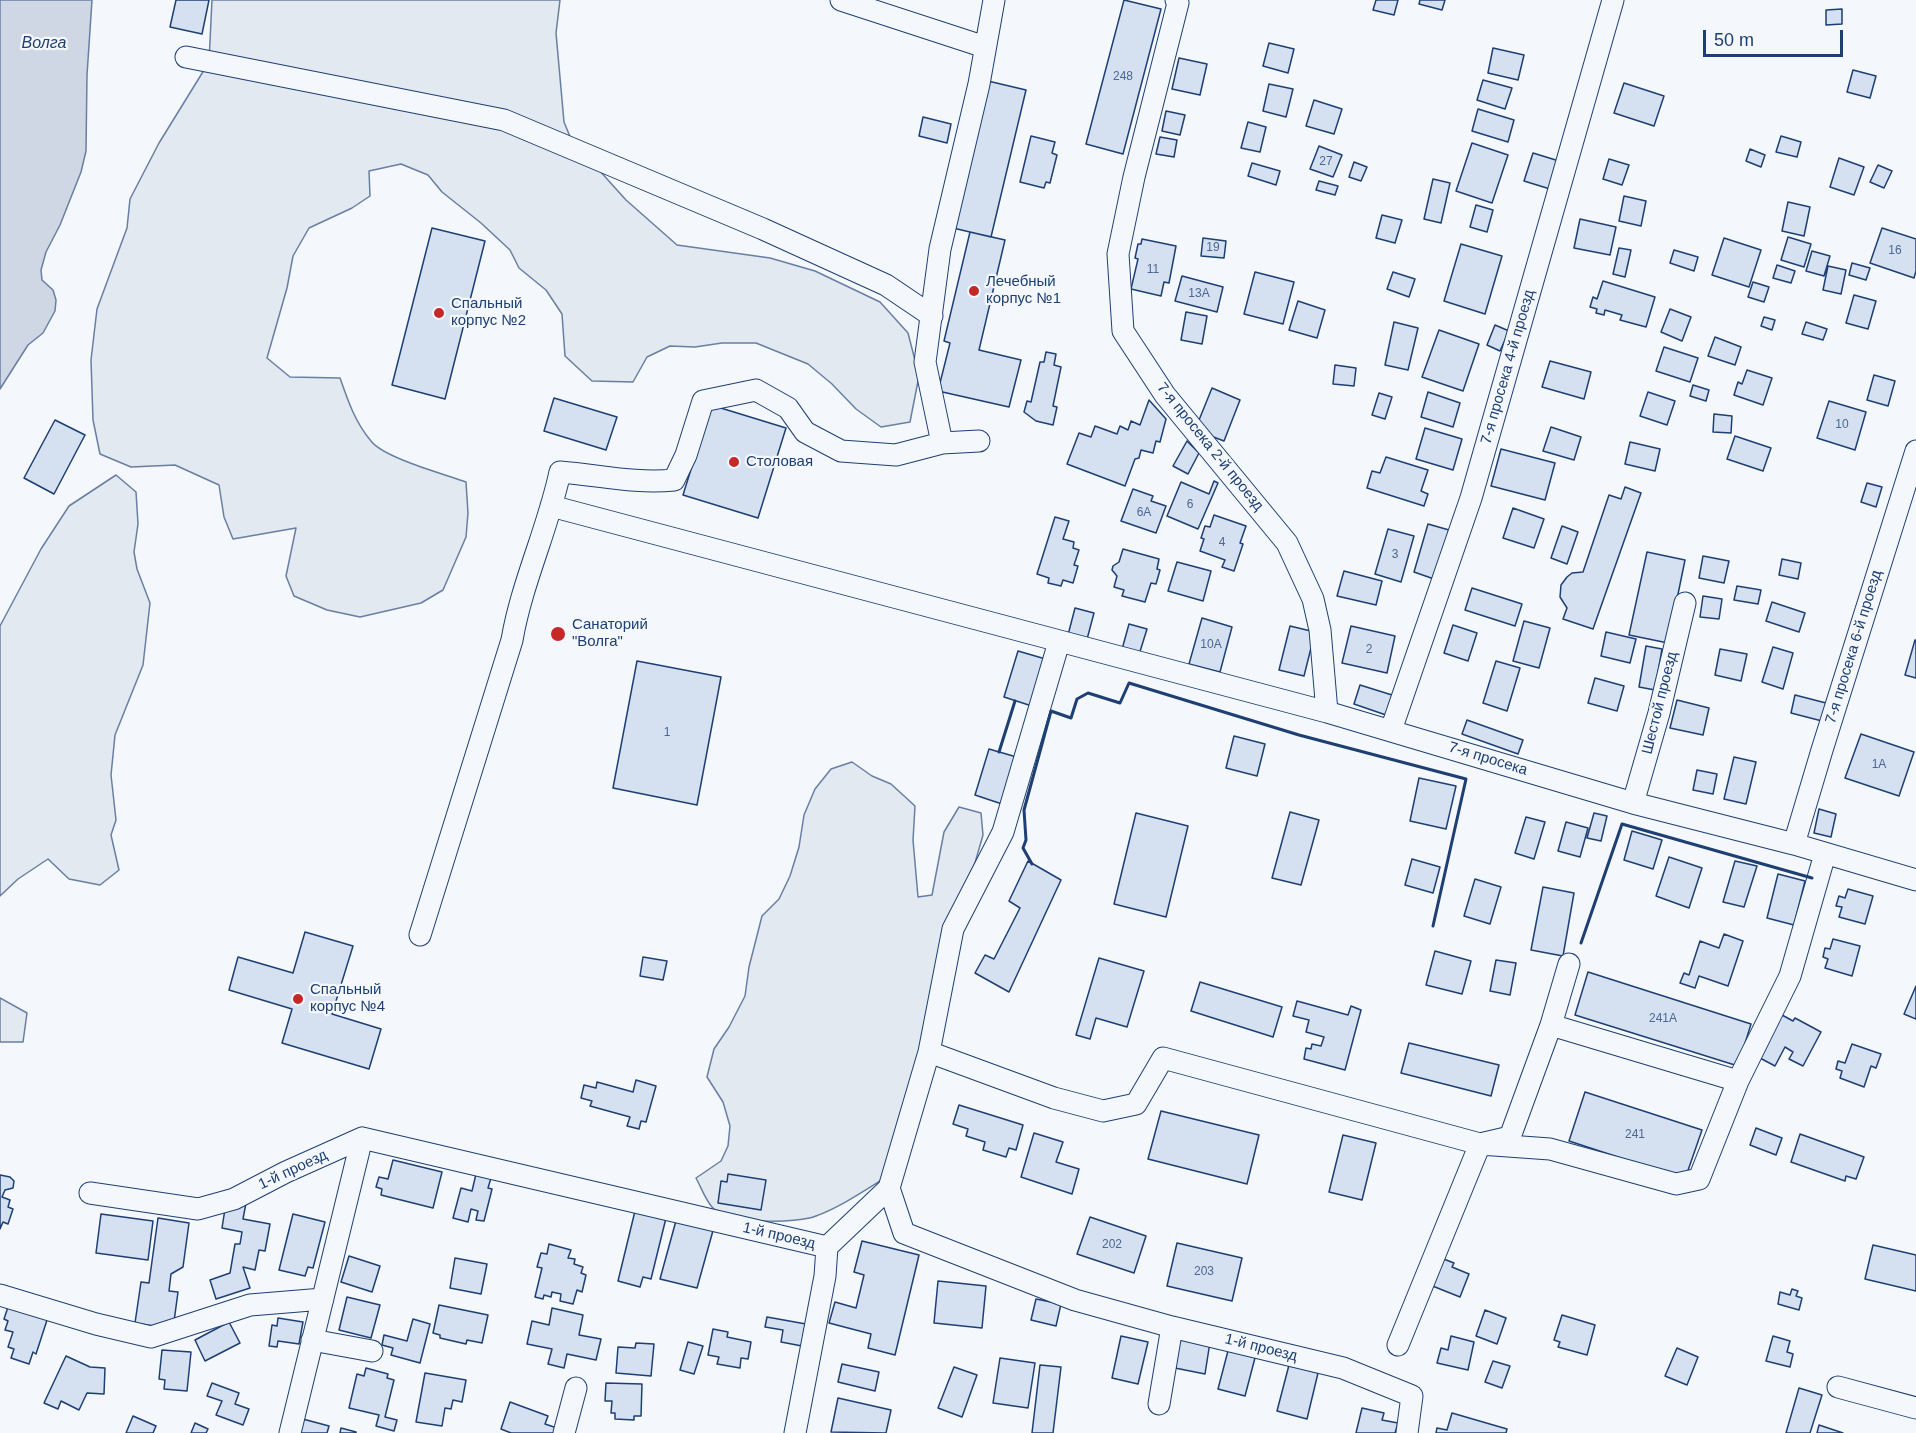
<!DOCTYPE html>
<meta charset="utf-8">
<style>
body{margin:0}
#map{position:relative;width:1916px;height:1433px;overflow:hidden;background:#f4f7fb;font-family:Helvetica,sans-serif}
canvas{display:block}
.scale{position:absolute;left:1703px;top:30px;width:140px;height:27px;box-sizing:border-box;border:3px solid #1d3f73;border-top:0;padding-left:8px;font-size:18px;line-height:21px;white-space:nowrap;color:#1d3f73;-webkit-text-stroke:4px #f4f7fb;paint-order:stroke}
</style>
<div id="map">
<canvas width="1916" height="1433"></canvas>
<div class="scale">50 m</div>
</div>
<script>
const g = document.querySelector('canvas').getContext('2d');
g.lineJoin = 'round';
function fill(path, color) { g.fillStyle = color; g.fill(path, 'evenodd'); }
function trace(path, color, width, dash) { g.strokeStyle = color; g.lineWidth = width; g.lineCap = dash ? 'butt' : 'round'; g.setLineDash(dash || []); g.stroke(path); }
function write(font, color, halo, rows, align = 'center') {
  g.font = font + ' Helvetica,sans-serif'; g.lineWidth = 4.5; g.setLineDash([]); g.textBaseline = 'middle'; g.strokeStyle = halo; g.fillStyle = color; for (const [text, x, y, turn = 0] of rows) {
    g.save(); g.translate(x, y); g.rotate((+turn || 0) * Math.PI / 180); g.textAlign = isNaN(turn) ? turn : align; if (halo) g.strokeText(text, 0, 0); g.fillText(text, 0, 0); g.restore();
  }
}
const green = new Path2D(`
 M212,0H560L556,33L564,122L571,139L626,200L677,245L770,258L815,271L880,302L908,333L919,376L910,422L881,427L856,409L832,384L808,364L756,343H722L695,347L670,346L647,357L633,382L592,381L565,356L562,314L546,290L519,268L510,250L481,223L442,192L428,175L401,164L369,171L370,196L352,208L309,228L293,256L287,288L267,358L290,377L340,378C348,401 355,422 371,441C384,458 444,474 466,482L468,513L466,537L443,590L421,603L360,617L327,610L294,596L286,576L296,528L233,539L224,517L219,485L175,465L131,467L100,454L93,420L91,360L97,309L127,228L130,199L159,143L209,62Z
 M116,475L136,492L138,524L134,552L137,569L150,603L143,665L115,735L111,775L116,820L111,835L119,870L100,885L69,879L48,859L18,879L0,896V626L41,549L69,506Z
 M852,762L872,776L891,784L915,806L913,840L918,897L932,895L944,832L959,807L981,813L983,835L964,901L893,1173C868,1188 843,1206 816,1216C796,1224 726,1224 712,1207C705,1199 701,1187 696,1178L721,1161L728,1146L730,1126L723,1102L707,1077L714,1049L729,1027L745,996L749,967L762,916L779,899L790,876L799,847L804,815L815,789L831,769Z
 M0,998L27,1013L23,1042H0Z`);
fill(green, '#e3e9f0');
trace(green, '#687fa3', 1.5);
const water = new Path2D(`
 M0,0H92L87,75L86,151L81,172L60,225L46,252L41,270L42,280L53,290L56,300L55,311L43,333L28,345L0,389Z`);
fill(water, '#cfd7e4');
trace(water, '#687fa3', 1.5);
const building = new Path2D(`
 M176,0H209L202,34L170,27Z
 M1124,0L1161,9L1123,154L1086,144Z
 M1376,0H1398L1394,15L1373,10Z
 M1420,0H1445L1442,10L1419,4Z
 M1842,9V24L1826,25V10Z
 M1269,43L1294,49L1288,73L1263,66Z
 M1493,48L1524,55L1518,80L1488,73Z
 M1179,58L1207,64L1200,95L1172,89Z
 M1853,70L1876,76L1870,98L1847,92Z
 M1483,80L1512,88L1505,109L1477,100Z
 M988,81L1026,90L991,237L953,228Z
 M1624,83L1664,96L1654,126L1614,113Z
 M1269,84L1293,89L1286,117L1263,111Z
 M1314,100L1342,109L1334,134L1306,126Z
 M1478,109L1514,120L1508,142L1472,131Z
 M1166,111L1185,115L1180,135L1162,131Z
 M923,117L951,124L947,143L919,136Z
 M1248,122L1266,127L1260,152L1241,148Z
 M1031,136L1055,142L1052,153L1057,155L1050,183L1046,182L1044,188L1020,182Z
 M1781,136L1801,142L1797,157L1776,152Z
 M1160,137L1177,140L1174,157L1156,154Z
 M1472,143L1508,155L1492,203L1456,191Z
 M1319,146L1342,155L1333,177L1310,169Z
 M1750,149L1765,155L1761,167L1746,161Z
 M1533,153L1559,161L1550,189L1524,181Z
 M1839,158L1864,167L1854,195L1830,187Z
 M1609,159L1629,165L1622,185L1603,179Z
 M1354,162L1367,167L1361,181L1349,177Z
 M1252,163L1280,171L1276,185L1248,176Z
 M1878,165L1892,171L1884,188L1870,182Z
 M1433,179L1450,183L1441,223L1424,219Z
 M1319,181L1338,186L1335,195L1316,190Z
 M1624,196L1646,201L1641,226L1619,221Z
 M1788,202L1810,207L1804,236L1782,231Z
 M1476,205L1493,210L1487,232L1470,227Z
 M1382,215L1402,220L1395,243L1376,238Z
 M1580,219L1616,227L1610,255L1574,248Z
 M432,228L485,241L445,399L392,385Z
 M1882,228L1916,239V271L1914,278L1870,263Z
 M970,232L1005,240L979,350L1021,360L1009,407L938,391L950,343L944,341Z
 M1788,237L1811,244L1804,267L1781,260Z
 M1203,238L1226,241L1224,258L1201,256Z
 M1724,238L1761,250L1749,287L1712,275Z
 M1142,239L1176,246L1169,283L1164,282L1161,296L1131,289L1138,259L1135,258L1138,244H1141Z
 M1461,244L1502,256L1485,314L1444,301Z
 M1619,248L1631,250L1625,277L1613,274Z
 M1674,250L1698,257L1694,271L1670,263Z
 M1812,251L1830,256L1824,276L1806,271Z
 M1852,263L1870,268L1866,280L1849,275Z
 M1777,265L1795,271L1791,283L1773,278Z
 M1828,266L1846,270L1841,294L1823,290Z
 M1255,272L1294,282L1283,324L1244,314Z
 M1393,272L1415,279L1409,297L1387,289Z
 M1182,276L1223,287L1217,312L1175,301Z
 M1603,281L1655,297L1646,327L1620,320L1622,315L1605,310L1604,315L1596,313L1597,309L1590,307L1593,297L1597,299Z
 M1753,282L1769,287L1764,302L1748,297Z
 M1854,295L1876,301L1868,329L1846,323Z
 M1298,301L1325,310L1317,338L1289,330Z
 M1670,309L1691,317L1682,341L1661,332Z
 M1186,312L1207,316L1202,344L1181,340Z
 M1764,317L1775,320L1772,330L1761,326Z
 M1394,322L1418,328L1408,370L1385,365Z
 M1806,322L1827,329L1823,340L1802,334Z
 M1495,325L1509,331L1500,351L1487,345Z
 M1439,330L1479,344L1463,391L1422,377Z
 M1715,337L1741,347L1735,365L1708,356Z
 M1664,347L1698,358L1690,382L1656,371Z
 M1046,352L1056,354L1054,365L1061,367L1053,406L1057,407L1053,425L1036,421L1024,412L1027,401L1031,402L1040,362H1044Z
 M1550,361L1591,372L1584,399L1542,387Z
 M1335,365L1356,368L1354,386L1333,384Z
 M1747,370L1772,378L1763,405L1734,395L1738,382L1742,384Z
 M1874,375L1895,381L1888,406L1867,400Z
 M1693,385L1709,390L1706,401L1690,396Z
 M1212,388L1240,400L1224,441L1195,430Z
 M1428,392L1460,403L1453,427L1421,417Z
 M1648,392L1675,401L1667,425L1640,416Z
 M1379,393L1392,397L1385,419L1372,415Z
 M554,398L617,417L606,450L544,431Z
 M1149,400L1166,419L1160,442L1156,441L1153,453L1141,450L1139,458L1135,459L1125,486L1067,464L1079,433L1091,437L1095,426L1117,434L1120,426L1128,430L1131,421L1140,425Z
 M1829,401L1866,412L1855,450L1817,438Z
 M711,405L786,428L758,518L683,495Z
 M1714,414L1732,416L1731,433L1713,432Z
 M55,420L85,435L54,494L24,478Z
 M1551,427L1581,437L1574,460L1543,451Z
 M1425,428L1462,439L1453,470L1416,459Z
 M1735,436L1771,448L1763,471L1727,459Z
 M1187,441L1199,453L1188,474L1173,466Z
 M1630,442L1660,449L1655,471L1625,464Z
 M1501,449L1555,463L1545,500L1491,486Z
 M1386,457L1428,470L1421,491L1428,494L1424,506L1367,488L1372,471L1380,473Z
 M1214,481L1218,483L1198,529L1167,516L1181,482L1209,494Z
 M1867,483L1882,487L1876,507L1861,502Z
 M1625,487L1641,493L1593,629L1563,619L1567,608L1560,597L1561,585L1567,577L1572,573L1583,572L1609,495L1621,499Z
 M1133,489L1153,496L1151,501L1166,506L1156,533L1121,521Z
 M1513,508L1544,519L1534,548L1503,538Z
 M1214,515L1246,526L1240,543L1243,544L1234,571L1222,567L1225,560L1200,551L1204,539L1201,538L1205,526L1210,527Z
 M1055,517L1069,521L1063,539L1074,542L1073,548L1079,550L1074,565L1078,566L1073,583L1063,580L1061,586L1048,583L1049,578L1037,574Z
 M1428,524L1449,530L1434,579L1414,572Z
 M1562,526L1578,532L1567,564L1551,558Z
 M1388,529L1414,536L1401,582L1375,574Z
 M1123,549L1159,559L1157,569L1160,570L1156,584L1151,583L1145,602L1122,596L1124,590L1114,587L1117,576L1112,570L1113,566L1119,562Z
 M1647,552L1685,560L1668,643L1629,635Z
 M1703,556L1729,561L1724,583L1699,578Z
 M1782,559L1801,563L1798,579L1779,575Z
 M1177,562L1211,571L1203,601L1168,591Z
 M1344,571L1382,581L1376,605L1337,596Z
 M1737,586L1761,590L1758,604L1734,600Z
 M1472,588L1522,604L1515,626L1465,610Z
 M1703,596L1722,599L1719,619L1700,617Z
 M1772,602L1805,613L1799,632L1766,621Z
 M1075,608L1094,613L1086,643L1068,635Z
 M1202,618L1232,627L1220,672L1189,664Z
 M1524,621L1550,628L1539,668L1513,661Z
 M1129,624L1147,629L1138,658L1121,653Z
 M1453,625L1477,633L1468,661L1444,653Z
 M1290,626L1315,632L1304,676L1279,670Z
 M1351,626L1395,636L1387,673L1342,663Z
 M1606,632L1636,639L1630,663L1601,656Z
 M1915,640H1916V678L1905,675Z
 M1646,646L1662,649L1655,690L1639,687Z
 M1773,647L1793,653L1783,689L1762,682Z
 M1720,649L1747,654L1741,681L1715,675Z
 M1018,651L1049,660L1035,707L1004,697Z
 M637,661L721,677L697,805L613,788Z
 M1496,661L1520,668L1507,711L1483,703Z
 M1595,678L1624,686L1617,711L1588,703Z
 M1360,685L1392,695L1386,715L1354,704Z
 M1795,695L1826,703L1822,721L1791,713Z
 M1677,700L1709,708L1703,735L1670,728Z
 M1467,720L1523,740L1518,754L1462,734Z
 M1861,734L1914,752L1899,796L1845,778Z
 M1234,736L1265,744L1257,776L1226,768Z
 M989,749L1020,758L1005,805L975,795Z
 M1734,757L1756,762L1746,804L1724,799Z
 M1697,770L1717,774L1713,794L1693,790Z
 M1419,778L1456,786L1446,829L1410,821Z
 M1819,809L1836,814L1831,837L1814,833Z
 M1290,812L1319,820L1301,885L1272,878Z
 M1136,813L1188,826L1166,917L1114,904Z
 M1594,813L1607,816L1601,841L1587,838Z
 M1526,817L1545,822L1534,859L1515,853Z
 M1566,822L1588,828L1580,857L1558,851Z
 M1632,831L1662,840L1653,869L1624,860Z
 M1669,857L1702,868L1689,908L1656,896Z
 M1412,859L1440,867L1433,893L1405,885Z
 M1028,861L1061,880L1009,992L975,973L985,955L994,959L1020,908L1009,901Z
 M1735,861L1757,866L1744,907L1723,902Z
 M1778,874L1805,881L1794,925L1767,918Z
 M1475,879L1501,887L1490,924L1464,916Z
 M1543,887L1574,893L1563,956L1531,950Z
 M1848,889L1873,896L1865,924L1839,917L1842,907L1836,906L1839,896L1845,898Z
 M305,932L353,946L332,1014L381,1029L369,1069L282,1043L292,1009L229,990L238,957L293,973Z
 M1724,934L1743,941L1728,986L1699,976L1695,988L1680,983L1684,973L1689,975L1700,941L1719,948Z
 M1833,939L1860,946L1852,976L1825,968L1828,959L1823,957L1825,948L1830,949Z
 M1435,951L1471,961L1462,994L1426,985Z
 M643,957L667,961L663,980L640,976Z
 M1099,958L1144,971L1127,1027L1096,1018L1090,1039L1076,1035Z
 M1496,960L1516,963L1510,995L1490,991Z
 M1588,972L1751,1024L1738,1066L1575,1015Z
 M1200,982L1282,1007L1273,1037L1191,1011Z
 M1916,986V1019L1904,1014Z
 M1297,1001L1348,1015L1351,1006L1361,1010L1345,1070L1304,1059L1306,1048L1311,1049L1312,1044L1321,1046L1324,1037L1306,1032L1309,1020L1293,1016Z
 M1782,1015L1793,1021L1795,1018L1821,1032L1803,1066L1789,1059L1793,1052L1785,1047L1775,1066L1760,1058Z
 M1409,1043L1499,1065L1491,1096L1401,1073Z
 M1852,1044L1881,1054L1876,1068L1871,1066L1864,1087L1840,1078L1842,1071L1836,1069L1838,1061L1845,1063Z
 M636,1080L656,1086L646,1122L641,1121L639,1129L627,1126L630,1117L590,1106L592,1101L581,1098L584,1085L596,1088L597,1082L633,1092Z
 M1585,1092L1702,1130L1685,1179L1569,1141Z
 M959,1105L1023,1125L1016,1150L1009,1148L1006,1157L983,1150L985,1142L966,1136L968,1129L953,1124Z
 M1161,1111L1259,1135L1247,1184L1148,1159Z
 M1756,1128L1782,1138L1776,1155L1750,1145Z
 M1034,1133L1063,1142L1056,1162L1079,1169L1072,1194L1021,1177Z
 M1800,1134L1864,1157L1856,1179L1846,1176L1845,1181L1791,1162Z
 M1343,1135L1376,1143L1362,1200L1329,1192Z
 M393,1160L442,1172L433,1208L381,1195L382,1189L376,1187L379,1177L388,1179Z
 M476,1174L491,1178L488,1188L492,1189L484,1221L476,1220L478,1211L471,1209L468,1222L453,1218L461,1188L472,1191Z
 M728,1174L766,1180L761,1210L718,1203L721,1181L727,1182Z
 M0,1175L10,1177L14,1181L13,1188L5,1190L2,1197L10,1200L8,1207L13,1209L8,1224L3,1222L0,1229Z
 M246,1203L243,1219L270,1224L265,1251L259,1250L255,1270L243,1267L250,1288L216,1299L210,1280L230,1273L235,1244H240L242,1232L222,1228L225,1209Z
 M635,1211L666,1218L651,1279L643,1277L640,1287L618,1281Z
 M101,1214L153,1221L148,1260L96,1253Z
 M293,1214L325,1222L313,1268L308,1267L305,1276L279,1270Z
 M677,1217L714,1227L697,1288L660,1279Z
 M1090,1217L1146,1236L1134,1273L1077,1254Z
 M158,1218L189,1223L183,1267L171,1274L169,1291L178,1292L173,1329L135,1323L141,1282L149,1283Z
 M862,1241L919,1255L895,1355L868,1348L871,1334L829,1323L835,1302L856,1308L864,1275L854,1272Z
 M1177,1243L1242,1258L1232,1301L1167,1286Z
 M549,1244L571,1250L568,1258L575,1259L574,1264L583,1267L581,1273L586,1275L582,1292L577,1290L573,1304L560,1301L561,1294L552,1292L551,1297L544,1295L543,1299L535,1297L542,1268L537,1267L541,1253L547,1254Z
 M1873,1245L1916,1255V1291L1865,1279Z
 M349,1256L380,1266L372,1292L341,1282Z
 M455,1258L487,1264L481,1294L450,1288Z
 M1441,1258L1454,1263L1452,1267L1469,1274L1460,1297L1430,1285Z
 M938,1281L986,1286L982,1328L934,1323Z
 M1792,1289L1798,1291L1796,1296L1802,1298L1799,1310L1778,1304L1780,1292L1790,1295Z
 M347,1297L380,1305L371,1338L339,1330Z
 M1036,1299L1061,1304L1056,1326L1031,1320Z
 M9,1304L48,1317L36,1354L33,1352L29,1364L11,1358L14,1349L8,1347L13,1332L5,1330L8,1321L4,1319Z
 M439,1305L488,1315L482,1343L467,1340L466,1344L440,1338V1335L433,1333Z
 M552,1308L583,1315L579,1335L601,1339L596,1360L567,1354L564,1368L548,1364L552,1349L527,1344L532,1321L549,1325Z
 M1485,1310L1506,1318L1497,1344L1476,1336Z
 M1562,1315L1595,1325L1587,1355L1558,1347L1560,1342L1554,1340Z
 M767,1317L806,1324L802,1346L781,1342L783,1330L765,1327Z
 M278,1318L303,1322L299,1344L278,1341L277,1347L269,1346L272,1325L277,1326Z
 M413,1319L430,1324L420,1363L391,1355L393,1348L382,1345L384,1335L407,1341Z
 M229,1322L240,1343L205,1361L195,1340Z
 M713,1329L728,1332L727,1337L751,1342L748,1359L741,1358L740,1368L717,1364L719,1357L708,1355Z
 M1121,1336L1148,1342L1138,1384L1112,1378Z
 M1451,1336L1474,1342L1468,1370L1437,1363L1441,1348L1448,1350Z
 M1773,1336L1790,1341L1787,1352L1793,1354L1790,1367L1766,1361Z
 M1180,1337L1210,1342L1205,1374L1175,1368Z
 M688,1342L703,1346L694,1374L680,1370Z
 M636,1343L654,1344L651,1376L616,1373L618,1347L635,1348Z
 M1229,1347L1256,1354L1245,1396L1218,1389Z
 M1677,1348L1698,1357L1687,1385L1665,1376Z
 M162,1350L191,1352L187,1391L164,1389L165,1380L159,1379Z
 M66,1356L90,1367L105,1368L104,1394L87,1393L79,1410L61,1401L58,1409L44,1403Z
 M1000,1358L1035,1363L1028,1408L993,1403Z
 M1493,1361L1510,1366L1502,1388L1485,1382Z
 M842,1364L879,1372L875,1391L838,1382Z
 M1040,1365L1061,1367L1053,1433H1032Z
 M1289,1365L1318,1373L1307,1419L1277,1411Z
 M954,1367L977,1375L962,1417L938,1408Z
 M366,1368L388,1374L387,1378L394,1380L385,1417L397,1420L394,1431L376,1426L379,1415L349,1408L357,1374L364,1376Z
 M425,1373L466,1380L462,1402L453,1400L451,1409L445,1408L442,1426L416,1422Z
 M212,1383L239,1393L235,1404L249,1409L243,1425L216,1415L222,1401L207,1396Z
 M606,1383L642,1384L641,1416H634V1420L615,1419V1413H611L612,1401H605Z
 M1799,1388L1822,1395L1810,1433H1786Z
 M838,1398L891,1410L886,1433L831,1432Z
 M510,1402L548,1416L545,1424L560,1429L558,1433H511L501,1429Z
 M1362,1408L1384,1413L1382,1420L1398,1423L1395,1433H1356Z
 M1452,1413L1507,1429L1506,1433H1436L1437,1428L1447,1430Z
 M133,1416L156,1426L153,1433H126Z
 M299,1418L329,1426L327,1433H295Z
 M195,1423L208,1429L206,1433H191Z
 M1819,1425L1843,1433H1817Z
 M341,1428L356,1432V1433H340Z`);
fill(building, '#d5e0f0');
trace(building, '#1d3f73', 1.5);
const minor = new Path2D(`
 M841,0L985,47
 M1176,0L1178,3L1134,177L1118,254L1123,331L1165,395L1287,543L1313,599L1320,630L1327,712
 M186,57L504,120L763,229L886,285L932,316
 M942,443L925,362L940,249L979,84L994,0
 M551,506L1327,712L1633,803L1794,844L1916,880
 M1391,730L1471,498L1613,0
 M1633,803L1659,713L1685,603
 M1794,844L1822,750L1916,451
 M420,935L512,640C522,582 548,529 560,472C599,475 635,484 674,480L686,455L703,401L756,390L788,408L805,432L841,451L896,455L942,443L979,441
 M1569,964L1551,1025L1738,1081
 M929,1052L1054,1098L1103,1111L1136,1104L1163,1058L1480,1144L1550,1149L1676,1184L1699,1179L1738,1081L1790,976L1825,854
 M889,1188L929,1052L953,929L1003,832L1059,642
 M90,1193L198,1209L234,1199L286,1172L362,1138L827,1247L889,1188L904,1233L1075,1300L1172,1327L1343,1368L1412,1396L1407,1433
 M0,1295L96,1324L151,1337L250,1305L323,1299
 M312,1340L372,1351
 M1398,1345L1480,1144L1510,1137L1551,1025
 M1838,1387L1916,1408
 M1159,1404L1172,1327
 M290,1433L362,1138
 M564,1433L576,1388
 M795,1433L825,1276L827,1247`);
trace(minor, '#1d3f73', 23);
trace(minor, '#f4f7fb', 21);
trace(new Path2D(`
 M999,752L1015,701
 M1032,864L1023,848L1026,840L1024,810L1051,711L1071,718L1077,699L1088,693L1120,703L1129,683L1299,735L1466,779L1433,926
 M1581,943L1622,824L1812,878`), '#1d3f73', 3);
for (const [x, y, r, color] of [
 [974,291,6,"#c62828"],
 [439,313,6,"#c62828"],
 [734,462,6,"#c62828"],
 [558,634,8,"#c62828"],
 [298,999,6,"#c62828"]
]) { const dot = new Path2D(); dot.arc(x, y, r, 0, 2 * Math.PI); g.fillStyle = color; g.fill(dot); trace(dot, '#f4f7fb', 2); }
write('12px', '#4b6792', null, [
 ["248",1123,77],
 ["27",1326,162],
 ["19",1213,248],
 ["16",1895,251],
 ["11",1153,270],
 ["13А",1199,294],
 ["10",1842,425],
 ["6",1190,505],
 ["6А",1144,513],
 ["4",1222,543],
 ["3",1395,555],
 ["10А",1211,645],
 ["2",1369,650],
 ["1",667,733],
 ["1А",1879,765],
 ["241А",1663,1019],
 ["241",1635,1135],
 ["202",1112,1245],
 ["203",1204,1272]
]);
write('15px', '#1d3f73', '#f4f7fb', [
 ["Лечебный",986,282],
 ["корпус №1",986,299],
 ["Спальный",451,304],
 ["корпус №2",451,321],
 ["Столовая",746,462],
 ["Санаторий",572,625],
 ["\"Волга\"",572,642],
 ["Спальный",310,990],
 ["корпус №4",310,1007]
], 'left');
write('15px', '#1d3f73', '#f4f7fb', [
 ["7-я просека 4-й проезд",1508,367,-74],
 ["7-я просека 2-й проезд",1210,447,51],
 ["7-я просека 6-й проезд",1854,647,-73],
 ["Шестой проезд",1660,703,-76],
 ["7-я просека",1488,759,17],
 ["1-й проезд",293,1170,-25],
 ["1-й проезд",779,1236,13],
 ["1-й проезд",1261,1348,14]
]);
write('italic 16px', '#1d3f73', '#f4f7fb', [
 ["Волга",44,44]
]);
</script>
